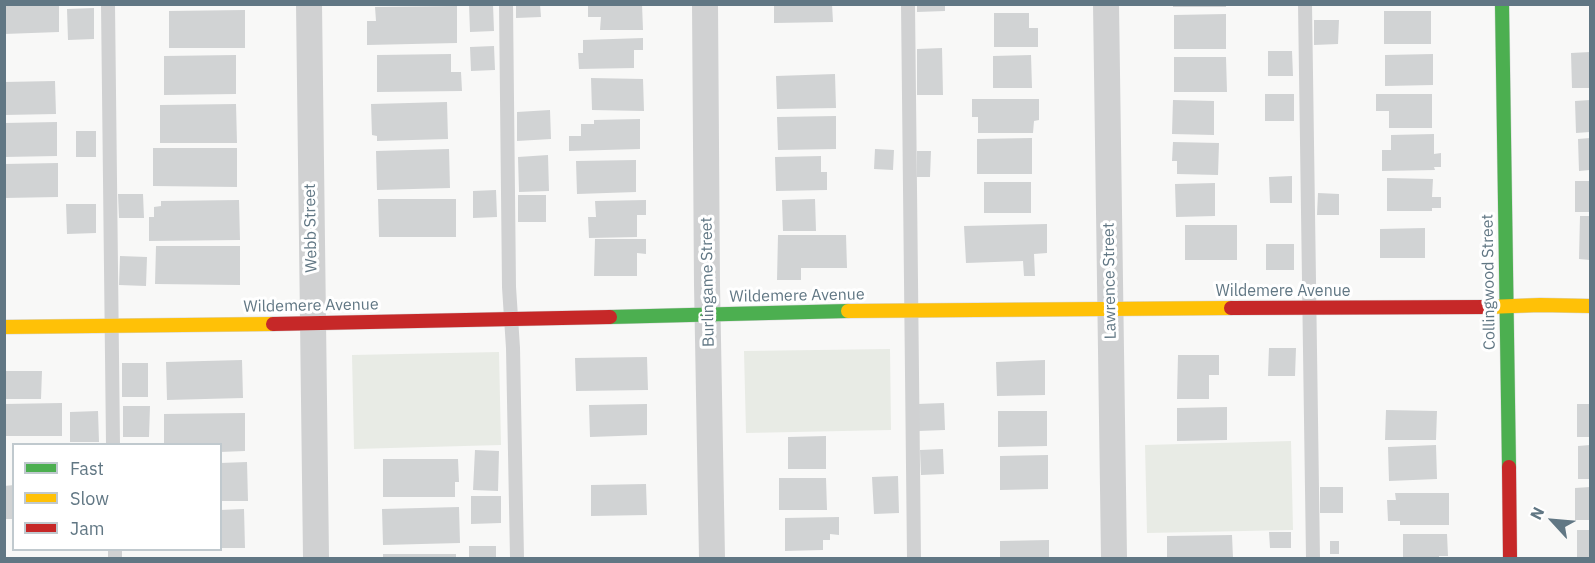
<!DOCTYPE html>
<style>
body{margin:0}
#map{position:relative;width:1595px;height:563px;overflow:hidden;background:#f8f8f7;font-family:"IBM Plex Sans",sans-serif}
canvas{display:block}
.frame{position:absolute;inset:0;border:6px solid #617784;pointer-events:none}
.legend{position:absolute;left:12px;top:443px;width:210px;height:108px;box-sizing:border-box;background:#fff;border:2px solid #c0c9ce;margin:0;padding:8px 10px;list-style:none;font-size:18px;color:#617784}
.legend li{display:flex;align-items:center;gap:12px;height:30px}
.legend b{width:30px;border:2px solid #c0c9ce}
.north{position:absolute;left:1523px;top:491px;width:60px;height:60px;-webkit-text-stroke:4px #fff;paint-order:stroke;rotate:296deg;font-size:16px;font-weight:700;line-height:24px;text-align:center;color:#617784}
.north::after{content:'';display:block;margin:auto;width:21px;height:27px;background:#617784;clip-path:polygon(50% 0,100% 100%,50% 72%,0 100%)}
</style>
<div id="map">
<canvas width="1595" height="563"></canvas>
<div class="frame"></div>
<ul class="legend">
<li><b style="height:8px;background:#4caf50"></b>Fast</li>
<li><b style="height:8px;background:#ffc107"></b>Slow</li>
<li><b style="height:8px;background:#c62828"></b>Jam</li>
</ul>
<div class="north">N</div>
</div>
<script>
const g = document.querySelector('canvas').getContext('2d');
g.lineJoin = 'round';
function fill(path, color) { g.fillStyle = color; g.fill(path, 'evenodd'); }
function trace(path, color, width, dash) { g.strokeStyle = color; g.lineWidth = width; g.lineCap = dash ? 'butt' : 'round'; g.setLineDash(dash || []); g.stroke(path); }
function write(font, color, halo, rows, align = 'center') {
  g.font = font + ' "IBM Plex Sans",sans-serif'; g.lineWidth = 6; g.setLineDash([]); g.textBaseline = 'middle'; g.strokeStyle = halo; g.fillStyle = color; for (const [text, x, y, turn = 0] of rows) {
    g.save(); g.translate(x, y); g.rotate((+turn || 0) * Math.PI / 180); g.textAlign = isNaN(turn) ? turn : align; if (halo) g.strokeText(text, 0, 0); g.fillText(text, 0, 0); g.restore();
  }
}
fill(new Path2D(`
 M890,349L891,430L746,433L744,351Z
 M499,352L501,445L354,449L352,355Z
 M1291,441L1293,530L1147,533L1145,445Z`), '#e8ebe5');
fill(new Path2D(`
 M4,4H59V32L4,34Z
 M469,4H493L494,31L470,32Z
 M516,4H540L541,17L516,18Z
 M588,4H642L643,30H600L601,17H588Z
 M774,4H832L833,22L774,23Z
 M917,4H945V11L917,12Z
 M1173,4H1226V7H1173Z
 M457,6V43L367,45V21H376L375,7Z
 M94,8V39L68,40L67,9Z
 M245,10V48H169V11Z
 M1384,11H1431V44H1384Z
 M994,13H1029V28H1038V47H994Z
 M1226,14V49H1174V15Z
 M1314,20H1339L1338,44L1314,45Z
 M643,38V50H634V68L579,69L578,53H583V40Z
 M494,46L495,70L471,71L470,47Z
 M942,48L943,95H917V49Z
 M1268,51H1292L1293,76H1268Z
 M1590,52V88H1572L1571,53Z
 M451,54V72H461L462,91L377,92V55Z
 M1433,54V85L1385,86V55Z
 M236,55V94L164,95V56Z
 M1031,55L1032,88H993V56Z
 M1174,57H1226L1227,92H1174Z
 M835,74L836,108L777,109L776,76Z
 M591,78L643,79L644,111L592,110Z
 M55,81L56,114L4,115V82Z
 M1265,94H1294V121H1265Z
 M1376,94H1432V128H1389V111H1376Z
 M972,99H1039V120L1034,121L1033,133H978V117H972Z
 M1173,100L1214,101V135L1172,134Z
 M1590,100V132L1576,133L1575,101Z
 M447,102L448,139L377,141V136L372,135L371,104Z
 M236,104L237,143H160V105Z
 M550,110L551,139L517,141V112Z
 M836,116V149L778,150L777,117Z
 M640,119V149L569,151V136H581V124H594V120Z
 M57,122V156L4,157V123Z
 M76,131H96V157H76Z
 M1434,134V154L1441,153V167H1434L1435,170L1382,171V150H1391V135Z
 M1032,138V174H977V139Z
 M1590,138V170L1579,171L1578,139Z
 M1173,142L1219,143L1218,175L1177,174V161H1172Z
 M153,148H237V187L153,186Z
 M449,149L450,188L377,190L376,151Z
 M875,149L894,150L893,170L874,169Z
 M917,151H931L930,177H917Z
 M548,155L549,191L519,192L518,157Z
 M821,156V172H827V190L776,191L775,157Z
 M636,160V192L577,194L576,161Z
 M58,163V197L4,198V164Z
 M1292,176V203H1270L1269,177Z
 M1387,178L1433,179L1432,197H1441V208H1432V211H1387Z
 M1575,181H1590V212H1575Z
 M984,182H1031V213H984Z
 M1215,183V216L1176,217L1175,184Z
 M496,190L497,217L473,218V191Z
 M1318,193L1339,194V215H1317Z
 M118,194H143L144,218H119Z
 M518,195H546V222H518Z
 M378,199H456V237H379Z
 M815,199L816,231H783L782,200Z
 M239,200L240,240L149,241V217H154V207L161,206V201Z
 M646,200V215H637V237L589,238L588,217H596L595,201Z
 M66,204H96V233L67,234Z
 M1580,216H1590V260L1579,259Z
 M1047,224V253L1034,254L1035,276H1024L1023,261L966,263L964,226Z
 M1185,225H1237V260H1185Z
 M1425,228V258H1380V229Z
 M778,235H846L847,268H801V280H777Z
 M595,239H646V254L637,253V276H594Z
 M1266,244H1294V270H1266Z
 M156,246H240V285L155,284Z
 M120,256L147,257L146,286L119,285Z
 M1269,348H1296L1295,376H1268Z
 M1178,355H1219V375H1209V399H1177Z
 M647,357L648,390L576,391L575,358Z
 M242,360L243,398L167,400L166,362Z
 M1045,360V395L997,396L996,362Z
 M122,363H148V397H122Z
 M4,371H42L41,399H4Z
 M62,403V436H4V404Z
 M944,403L945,430L918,431L917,404Z
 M647,404V435L590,437L589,405Z
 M1577,404H1590V437H1577Z
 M123,406H150L149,437H123Z
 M1227,407V440L1177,441V408Z
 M1386,410L1437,411L1436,440H1385Z
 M98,411L99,442H70V412Z
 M998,411H1047V446L998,447Z
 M245,413V451L220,452V444H164V414Z
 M826,436V469H788V437Z
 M1436,445L1437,479L1389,481L1388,447Z
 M1590,445V479H1578V446Z
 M943,449L944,474L921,475L920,450Z
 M475,450L499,451L498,491L473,490Z
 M1048,455V489L1000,490V456Z
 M383,459H458L459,482H455V497H383Z
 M247,462L248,501H220V463Z
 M898,476L899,513L874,514L872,477Z
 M779,478H826L827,510H779Z
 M646,484L647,515L591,516V485Z
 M14,485V519H4V486Z
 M1320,487H1343V513H1320Z
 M1590,487V520H1575V488Z
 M1395,493H1449V525H1400V521H1388L1387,500H1396Z
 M471,496H501V523L471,524Z
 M459,507L460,543L383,545L382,509Z
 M244,509L245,548H220V510Z
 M839,517V535L830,534V540H823V550L785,551V518Z
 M1577,530H1590V558H1577Z
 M1269,532H1291V548H1270Z
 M1403,534H1447L1448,556H1439V558H1403Z
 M1232,535L1233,558H1167V536Z
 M1049,540V558H1000V541Z
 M1330,541H1339V554H1330Z
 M469,546H496V558H469Z
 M383,554H456V558H383Z`), '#d1d3d4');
const fast = new Path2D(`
 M1502,4L1509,467
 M610,317L848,311`);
const slow = new Path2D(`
 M1488,307L1540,305L1590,306
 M848,311L1231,308
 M4,327L273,324`);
const jam = new Path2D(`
 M1231,308L1488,307
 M273,324L610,317
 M1509,467L1510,558`);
trace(fast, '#d5d6d6', 15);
trace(slow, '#d5d6d6', 15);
trace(jam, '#d5d6d6', 15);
trace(new Path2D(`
 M108,4L113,444
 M506,4L509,287L513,348L517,558
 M908,4L914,558
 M1305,4L1313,558
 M115,550V558`), '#d0d1d2', 14);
trace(new Path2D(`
 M309,4L316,558
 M705,4L707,285L712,558
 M1106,4L1114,558`), '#d0d1d2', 26);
trace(fast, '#4caf50', 14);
trace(slow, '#ffc107', 14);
trace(jam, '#c62828', 14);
write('16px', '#617784', '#fff', [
 ["Webb Street",311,228,-91],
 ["Lawrence Street",1110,281,-91],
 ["Burlingame Street",708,282,-91],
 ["Collingwood Street",1489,282,-91],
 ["Wildemere Avenue",1283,291],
 ["Wildemere Avenue",797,296,-1],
 ["Wildemere Avenue",311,306,-1]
]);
</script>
